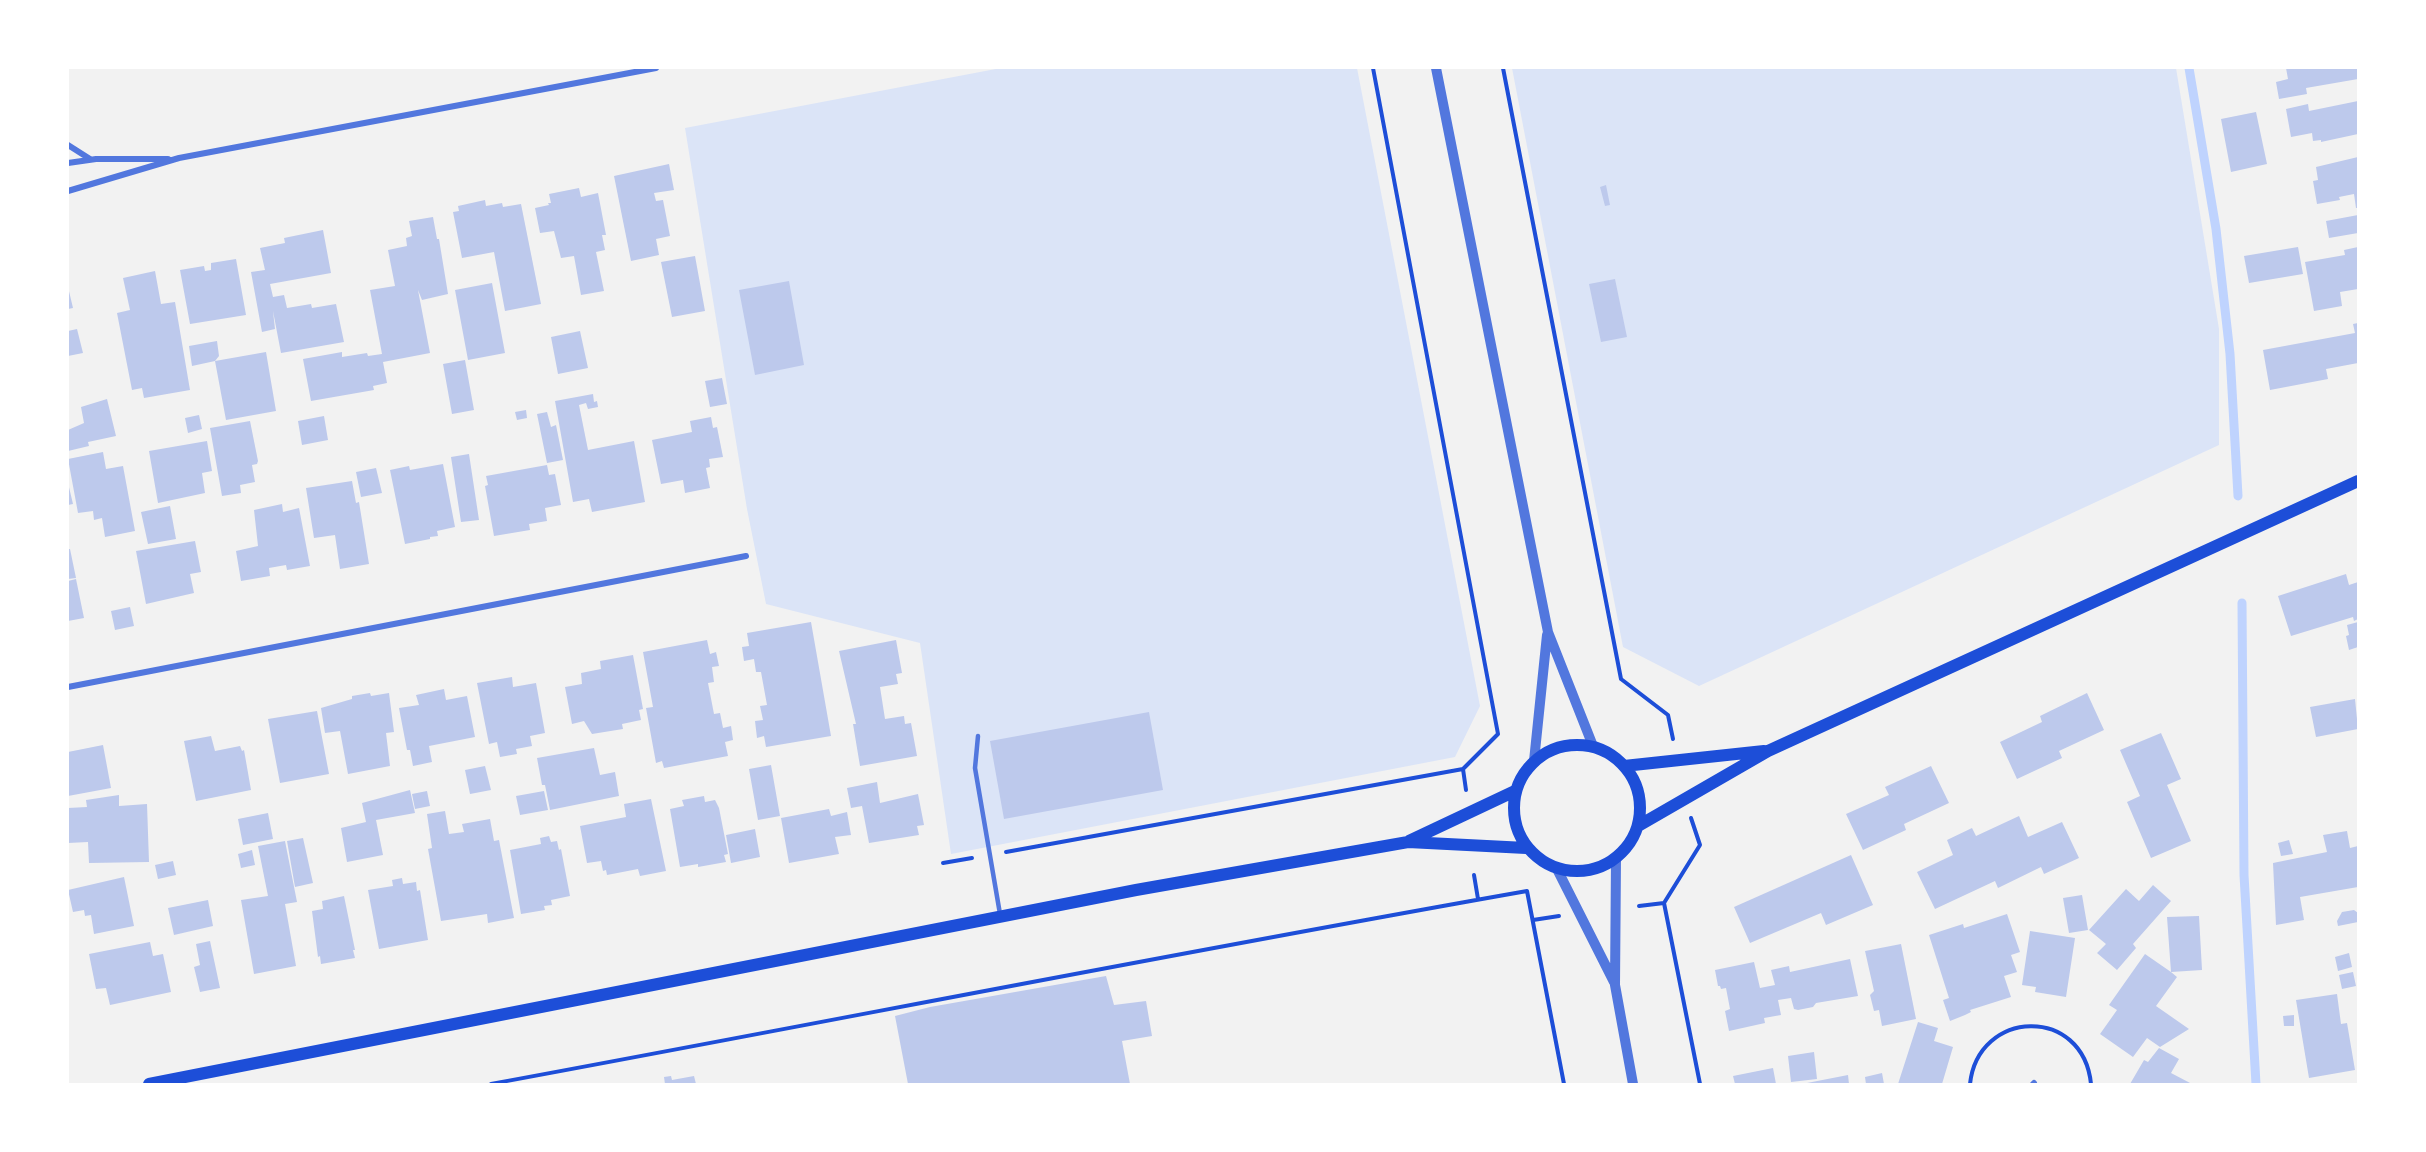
<!DOCTYPE html>
<style>
body{margin:0}
#map{position:relative;width:2426px;height:1152px;overflow:hidden;background:#f2f2f2;font-family:"PT Sans",sans-serif}
canvas{display:block}
.frame{position:absolute;inset:0;border:69px solid #fff;pointer-events:none}
</style>
<div id="map">
<canvas width="2426" height="1152"></canvas>
<div class="frame"></div>
</div>
<script>
const g = document.querySelector('canvas').getContext('2d');
g.lineJoin = 'round';
function fill(path, color) { g.fillStyle = color; g.fill(path, 'evenodd'); }
function trace(path, color, width, dash) { g.strokeStyle = color; g.lineWidth = width; g.lineCap = dash ? 'butt' : 'round'; g.setLineDash(dash || []); g.stroke(path); }
fill(new Path2D(`
 M1001,68H1357L1480,706L1455,757L951,854L920,643L766,604L747,509L685,128Z
 M1512,68H2176L2219,329V445L1699,686L1623,647Z`), '#dbe4f7');
trace(new Path2D(`
 M2189,68L2216,229L2230,354L2238,496
 M2242,603L2244,875L2256,1084`), '#bfd3fe', 9);
fill(new Path2D(`
 M2286,68H2358V79L2306,88L2307,94L2279,99L2276,82L2288,79Z
 M2358,101V134L2321,142V140L2313,141L2312,133L2291,137L2286,109L2308,104L2309,111Z
 M2256,112L2267,164L2231,172L2221,119Z
 M2358,157V208H2356L2354,194L2339,197L2340,200L2317,204L2313,181L2318,180L2316,167Z
 M669,164L674,190L654,193L656,201L663,200L670,236L656,239L659,255L631,261L614,176Z
 M1606,185L1610,205L1605,206L1600,187Z
 M579,188L581,197L598,193L606,235H602L605,250L596,252L604,291L581,295L574,256L561,258L554,231L540,233L535,208L549,205L548,203H551L549,194Z
 M485,200L486,206L502,203L503,207L521,204L541,304L505,311L494,252L462,258L453,212L459,211L458,206Z
 M2358,215V233L2329,238L2326,221Z
 M433,217L437,239H439L448,294L422,300L418,290L430,353L383,362L387,383L373,386L374,390L311,401L303,359L342,352V357L367,353L368,356L382,354L370,290L395,286L388,250L407,246L406,238L412,236L409,221Z
 M323,230L331,273L270,284L273,297L284,295L287,308L311,304L312,308L336,304L344,342L281,353L273,311L275,329L262,332L251,272L265,270L260,248L285,243L284,238Z
 M2298,247L2303,274L2249,283L2244,256Z
 M2358,247V289L2340,292L2342,306L2314,311L2305,262L2345,255L2344,250Z
 M695,256L705,311L672,317L661,262Z
 M236,259L246,315L190,324L180,270L204,266L205,271L211,270V263Z
 M155,271L161,304L175,302L190,390L144,398L142,388L132,390L117,313L130,310L123,278Z
 M1615,279L1627,337L1601,342L1589,284Z
 M789,281L804,365L755,375L739,290Z
 M492,283L505,353L468,360L455,290Z
 M68,287L73,308L68,309Z
 M2358,323V363L2326,369L2328,379L2270,390L2263,350L2355,333L2353,324Z
 M77,329L83,353L68,356V331Z
 M580,331L588,368L558,374L551,337Z
 M217,341L219,356L215,361L192,366L189,346Z
 M266,352L276,411L226,420L215,361Z
 M465,360L474,410L452,414L443,364Z
 M722,378L727,404L710,407L705,381Z
 M593,394L594,402L597,401L598,407L588,409L586,403L579,405L588,450L634,441L645,502L592,512L589,499L573,502L555,401Z
 M107,399L116,436L88,442L89,446L68,451V430L84,423L81,407Z
 M526,410L527,418L517,420L515,412Z
 M547,412L551,427L556,425L563,460L547,463L537,414Z
 M199,415L202,429L188,433L185,418Z
 M324,416L328,440L302,445L298,421Z
 M711,417L713,428L717,427L723,457L709,459L710,467L706,468L710,488L685,493L683,480L661,484L652,440L692,432L690,421Z
 M250,421L258,461L257,464L252,465L255,482L240,485L241,493L222,496L210,428Z
 M207,441L212,471L202,473L205,493L158,503L149,451Z
 M103,452L106,469L123,466L135,531L105,537L102,518L94,520L93,511L78,513L68,459Z
 M469,454L479,520L461,522L451,457Z
 M443,464L455,527L437,531L438,536L430,537V539L405,544L390,470L409,466L410,470Z
 M547,465L549,475L555,474L561,505L545,508L547,521L529,524L530,530L494,536L485,486L488,485L486,476Z
 M376,468L382,493L361,497L356,472Z
 M352,481L356,503L359,502L369,564L340,569L335,535L314,538L306,488Z
 M68,483L73,504L68,505Z
 M282,504L283,512L299,508L310,566L287,570L286,565L269,568L270,576L241,581L236,551L258,546L254,510Z
 M170,506L176,539L148,544L141,512Z
 M195,541L201,572L190,574L194,593L146,604L136,551Z
 M68,549H70L76,578L68,579Z
 M2346,574L2349,585L2358,582V619L2354,621L2353,617L2291,636L2278,596Z
 M76,579L84,618L68,621V581Z
 M130,607L134,626L115,630L111,611Z
 M811,622L831,736L766,747L764,736L757,738L755,721L763,720L760,706L767,705L761,672H756L754,659L744,661L742,647L749,646L747,633Z
 M2358,622V647L2349,650L2346,636L2349,635L2347,625Z
 M707,640L710,654L716,652L719,666L712,667L714,682L708,683L714,714L720,713L723,728L731,726L733,740L725,742L728,756L664,768L662,761L656,763L646,708L653,707L643,652Z
 M896,640L902,673L896,674L898,684L880,687L885,719L904,716L905,724L911,723L917,756L860,766L853,724H856L839,651Z
 M633,655L643,709L639,710L641,720L622,724L623,729L592,734L584,721L572,724L565,687L582,684L581,673L601,669L600,661Z
 M512,677L513,687L536,683L545,733L530,736L532,746L516,749L517,754L500,757L497,742L489,744L477,683Z
 M444,689L446,700L467,696L475,737L429,746L432,762L413,766L410,750H407L399,708L419,705L416,695Z
 M370,693L371,696L389,693L394,732L386,733L390,766L348,774L340,731L325,733L321,708L352,699V696Z
 M2087,693L2104,730L2059,751L2062,758L2017,779L2000,742L2042,722L2040,716Z
 M2355,699L2358,729L2316,737L2310,707Z
 M317,711L329,774L280,783L268,719Z
 M1149,712L1163,790L1004,819L990,741Z
 M2161,733L2181,779L2167,785L2191,841L2151,858L2127,802L2140,796L2120,750Z
 M211,736L215,751L240,746L242,751L244,750L251,790L196,801L184,741Z
 M103,745L111,788L68,796V752Z
 M594,748L600,775L615,772L619,796L550,810L545,785H542L537,758Z
 M771,765L780,816L758,820L749,769Z
 M485,766L491,790L470,794L465,770Z
 M1931,766L1949,803L1904,824L1906,830L1863,850L1846,814L1889,795L1885,787Z
 M877,782L880,803L918,794L924,825L917,826L919,835L869,843L862,806L851,808L847,788Z
 M410,790L415,813L376,820L383,855L347,862L341,828L366,822L362,803Z
 M427,791L430,806L415,809L412,794Z
 M544,791L548,810L520,815L516,796Z
 M119,795V806L147,804L149,862L89,863L88,842L68,843V808L87,807L86,800Z
 M704,796L705,802L715,800L719,808L728,854L724,855L726,862L698,867V864L680,867L670,809L684,806L682,800Z
 M651,799L666,871L640,876L638,869L607,875L606,870L603,871L601,861L587,863L580,826L626,817L624,804Z
 M829,809L831,816L847,812L851,835L835,837L839,854L789,863L781,818Z
 M445,811L449,834L464,832L462,824L490,819L494,841L499,840L514,918L488,923L487,914L441,921L428,849L432,848L427,814Z
 M268,813L273,839L243,845L238,819Z
 M2019,816L2028,837L2062,822L2079,858L2044,874L2041,867L1998,888L1995,881L1935,909L1917,872L1953,855L1947,840L1972,828L1976,836Z
 M755,829L760,857L731,863L726,835Z
 M2347,831L2350,848L2358,846V887L2300,897L2304,920L2276,925L2273,863L2327,852L2323,835Z
 M549,836L551,842L557,841L559,850L561,849L570,896L551,900L552,905L544,906L545,910L521,914L510,850L541,844L540,838Z
 M303,838L313,883L295,887L287,841Z
 M2289,840L2293,854L2281,856L2278,843Z
 M285,841L297,902L285,904L296,966L254,974L241,900L268,896L258,846Z
 M252,850L255,865L241,868L238,854Z
 M1851,855L1873,905L1826,925L1821,913L1750,943L1734,907Z
 M173,861L176,875L158,879L155,865Z
 M124,877L134,926L94,934L91,915L85,916L84,910L73,912L68,890Z
 M402,878L403,884L416,882L417,891L420,890L428,940L379,949L368,890L393,886L392,880Z
 M2153,885L2171,901L2133,944L2136,948L2117,970L2097,953L2106,944L2089,930L2126,889L2139,901Z
 M2082,895L2088,930L2069,933L2063,898Z
 M344,896L355,950H353L355,958L321,964L320,956L318,957L312,911L323,909L322,901Z
 M208,900L213,926L174,935L168,908Z
 M2354,910L2358,913V922L2338,926L2337,921L2342,912Z
 M2007,914L2020,952L2011,955L2017,972L2004,976L2011,997L1970,1010L1971,1012L1965,1015L1950,1021L1943,1000L1949,998L1929,935L1963,924L1964,928Z
 M2199,916L2202,970L2171,972L2177,977L2156,1006L2189,1029L2160,1047L2147,1038L2133,1057L2100,1034L2117,1010L2109,1005L2145,954L2171,972L2167,917Z
 M2030,931L2075,938L2066,997L2035,992L2036,987L2022,985Z
 M210,941L220,988L200,992L194,967L200,965L196,944Z
 M150,942L153,956L163,954L171,992L110,1005L106,988L96,989L89,954Z
 M1901,944L1916,1019L1882,1026L1879,1010L1874,1011L1870,995L1874,991L1865,951Z
 M2349,953L2352,967L2338,971L2335,957Z
 M1850,959L1858,996L1816,1003L1813,1007L1798,1010L1794,1009L1791,998L1778,1000L1781,1015L1764,1018L1765,1023L1729,1031L1725,1011L1730,1009L1726,988L1721,989L1720,986H1718L1715,970L1754,962L1760,988L1775,985L1771,970L1789,966L1790,972Z
 M2353,972L2356,986L2342,989L2339,975Z
 M1106,976L1114,1005L1146,1001L1152,1036L1122,1041L1130,1084H908L895,1016L930,1007Z
 M2337,994L2341,1024L2347,1023L2355,1070L2309,1078L2296,1000Z
 M2294,1015V1026H2284L2283,1016Z
 M1918,1022L1938,1028L1934,1041L1953,1047L1942,1084H1898Z
 M2159,1048L2179,1059L2171,1073L2192,1084H2130L2144,1060L2148,1062Z
 M1814,1052L1817,1079L1791,1082L1788,1056Z
 M1773,1068L1776,1084H1735L1733,1076Z
 M1882,1073L1884,1084H1866L1865,1077Z
 M1848,1075L1849,1084H1807V1083Z
 M671,1076L672,1080L694,1076L696,1084H665L664,1077Z`), '#bdc9ec');
trace(new Path2D(`
 M1373,68L1498,734L1463,769L1466,790
 M1503,68L1621,679L1668,715L1673,739
 M1691,818L1700,845L1664,903L1700,1084
 M1006,852L1463,769
 M943,863L972,858
 M1474,875L1478,899
 M1639,906L1664,903
 M1533,920L1559,916
 M491,1084C837,1020 1181,952 1527,891L1564,1084
 M1970,1084C1978,1009 2083,1005 2091,1084`), '#1d4ed8', 4);
trace(new Path2D(`
 M978,736L975,768L1000,914`), '#5277de', 4.5);
trace(new Path2D(`
 M68,145L90,159
 M68,163L96,159H168
 M68,191L179,158L656,68
 M68,687L746,556
 M2033,1084L2034,1083`), '#5277de', 6);
trace(new Path2D(`
 M1436,68L1548,632L1593,746
 M1534,761L1547,635
 M1616,859L1615,985L1633,1084
 M1557,869L1614,982`), '#5277de', 10);
trace(new Path2D(`
 M1514 808a63 63 0 1 1 126 0a63 63 0 1 1-126 0Z
 M1624,766L1764,751
 M1638,826L1768,751L2358,481
 M1409,841L1515,791
 M149,1084L1136,890L1408,842L1526,848`), '#1d4ed8', 12);
</script>
